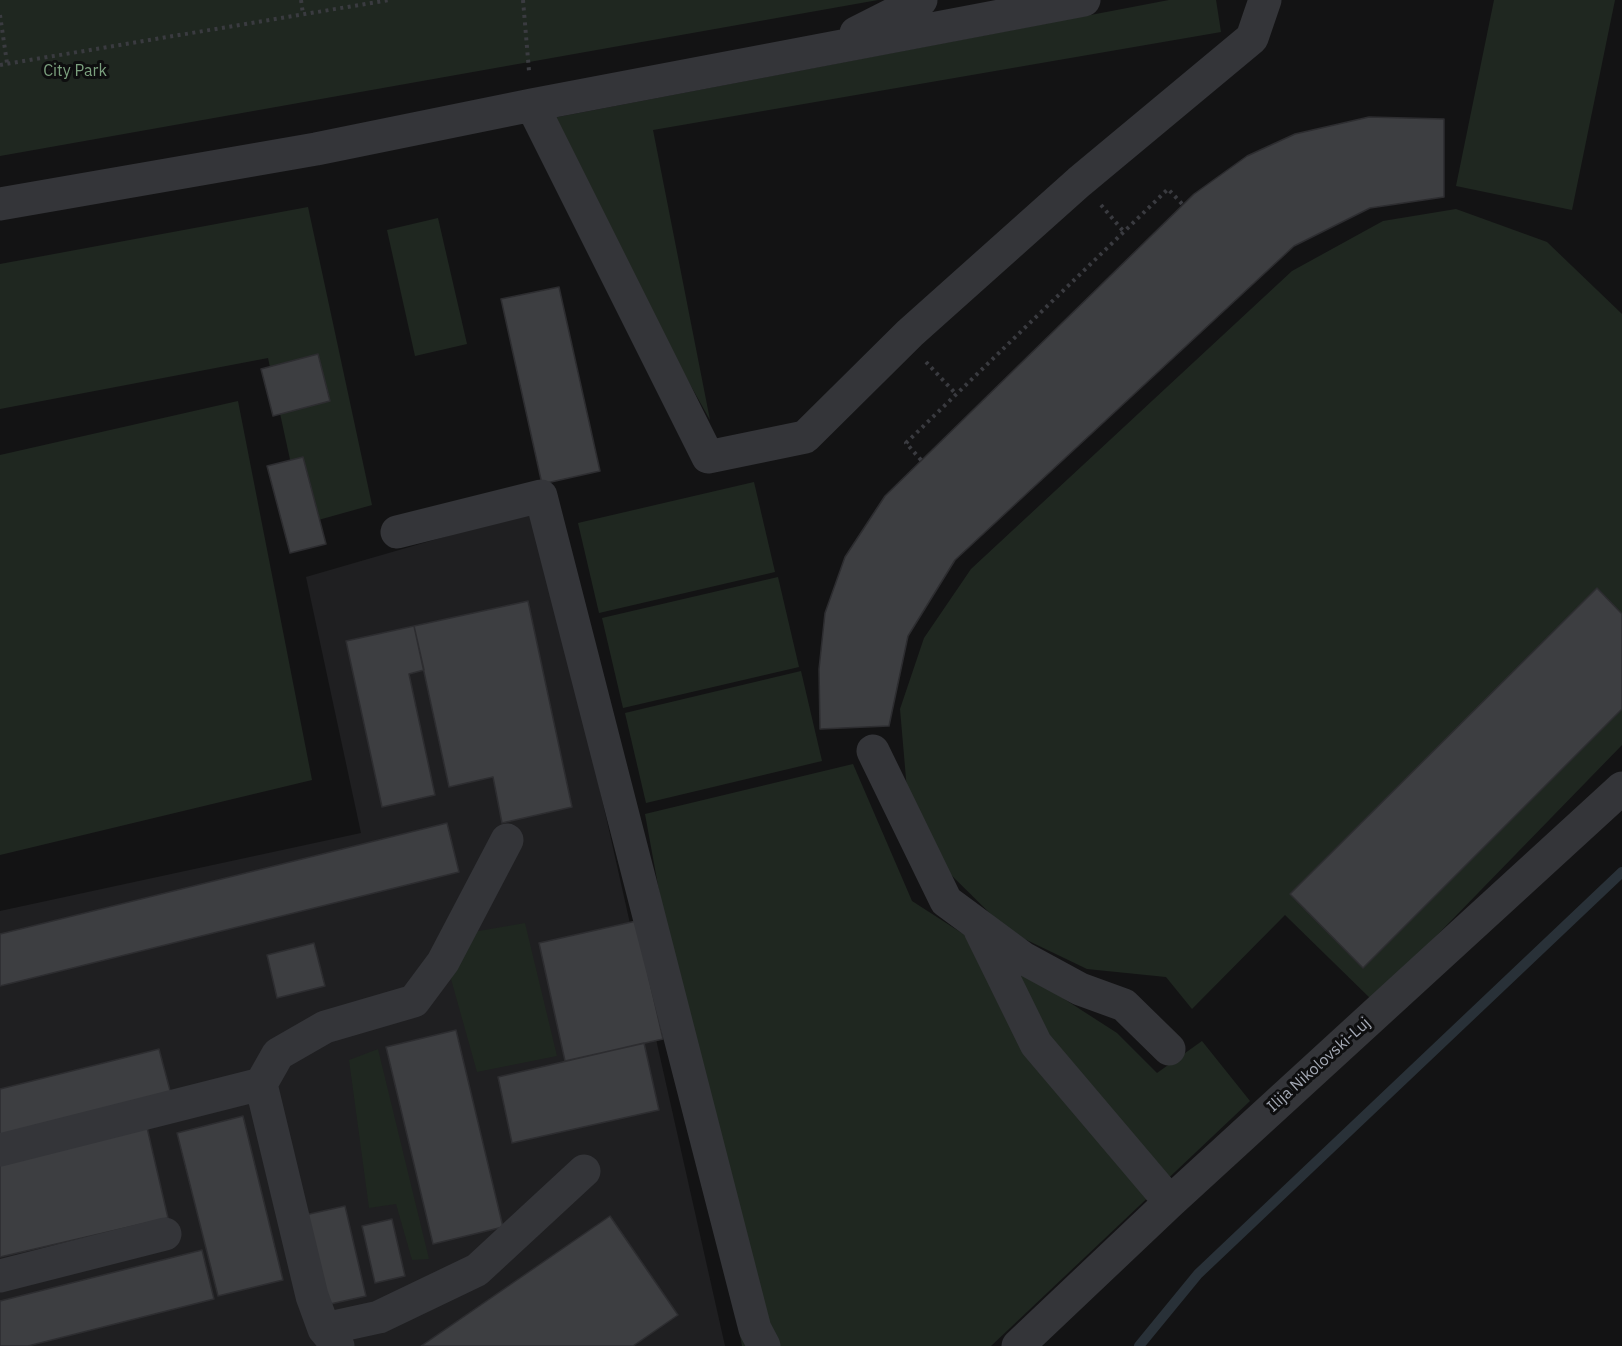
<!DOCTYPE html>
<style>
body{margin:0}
canvas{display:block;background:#131314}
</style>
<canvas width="1622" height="1346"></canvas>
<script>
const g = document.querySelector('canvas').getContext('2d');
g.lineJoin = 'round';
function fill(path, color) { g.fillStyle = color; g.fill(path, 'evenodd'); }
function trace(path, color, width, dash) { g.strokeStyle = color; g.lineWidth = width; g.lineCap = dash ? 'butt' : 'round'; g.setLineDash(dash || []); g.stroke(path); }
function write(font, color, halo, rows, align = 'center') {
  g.font = font + ' "IBM Plex Sans",sans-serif'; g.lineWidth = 6; g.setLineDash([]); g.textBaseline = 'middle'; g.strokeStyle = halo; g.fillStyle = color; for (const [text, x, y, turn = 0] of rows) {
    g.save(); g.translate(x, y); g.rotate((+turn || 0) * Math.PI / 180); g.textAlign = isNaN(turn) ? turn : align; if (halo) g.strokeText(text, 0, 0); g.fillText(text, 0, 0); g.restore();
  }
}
fill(new Path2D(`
 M537,510L725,1346H0V911L361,833L306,577Z`), '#1f1f21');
fill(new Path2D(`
 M0,0H878L0,156Z
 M1169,0H1216L1221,32L653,130L710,420L542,120Z
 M1494,0H1615L1572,210L1456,186Z
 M308,207L372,505L304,524L268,358L0,409V264Z
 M1456,209L1547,242L1622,314V745L1373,1001L1285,915L1192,1009L1166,977L1087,969L1008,931L944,868L907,790L900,709L924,638L971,569L1292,271L1383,221Z
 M438,218L467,344L415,356L387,230Z
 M238,401L312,780L0,855V455Z
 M754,482L775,572L599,613L578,523Z
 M778,577L799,667L623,708L602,618Z
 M801,671L822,761L646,803L625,713Z
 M853,764L912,901L1117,1033L1157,1073L1202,1041L1250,1101L991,1346H742L645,814Z
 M525,923L557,1056L477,1072L451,979L467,933Z
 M378,1049L429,1259L412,1260L396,1204L369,1208L349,1060Z`), '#1f2720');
trace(new Path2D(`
 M1139,1346L1198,1274L1622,872`), '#293138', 10);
const building = new Path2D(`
 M1369,117L1444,119V197L1370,208L1294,246L955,560L908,636L889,726L820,729L819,669L825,613L845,557L885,496L1194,194L1247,156L1295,134Z
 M559,287L600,471L542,484L501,299Z
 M318,354L330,401L273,416L261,369Z
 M303,457L326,544L290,553L267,466Z
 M1597,588L1622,614V709L1363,968L1290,894Z
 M528,601L572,807L502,823L493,777L449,787L414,626Z
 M414,626L424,670L409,674L435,795L382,807L346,641Z
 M447,823L459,872L0,986V934Z
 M636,921L663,1039L565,1061L539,943Z
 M314,943L325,986L277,998L267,955Z
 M456,1030L503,1227L433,1244L386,1047Z
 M644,1043L659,1110L512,1143L498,1077Z
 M159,1049L172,1098L0,1141V1089Z
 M243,1116L283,1280L218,1296L177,1133Z
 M146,1123L168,1218L0,1257V1158Z
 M345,1206L366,1296L326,1305L305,1215Z
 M610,1216L678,1315L633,1346H421Z
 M392,1219L405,1276L375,1283L362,1226Z
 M202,1250L214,1299L28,1346H0V1301Z`);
fill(building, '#3d3e41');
trace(building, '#2d2d30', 1.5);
trace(new Path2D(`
 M301,0L303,14
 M523,0L529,71
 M0,15L7,63
 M0,65L389,0
 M1101,205L1124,232
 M926,362L956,394
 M921,460L906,443L1168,189L1183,205`), '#3a3b40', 4, [3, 4.5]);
trace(new Path2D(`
 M856,33L921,0
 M532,105L708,457L805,437L910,333L1079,182L1252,38L1265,0
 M0,204L316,149L532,105L1084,0
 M397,532L541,496L755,1329L764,1346
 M873,751L946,901L1023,958L1080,989L1124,1005L1169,1049
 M980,930L1036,1044L1170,1202
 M0,1150L261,1084
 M0,1276L165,1234
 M324,1329L379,1317L477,1270L584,1171
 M338,1346L324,1329L312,1296L261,1084L278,1054L325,1027L414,1001L443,962L507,840
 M1018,1346L1170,1202L1622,788`), '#343539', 33);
write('16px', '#7ba07e', '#0e0e0f', [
 ["City Park",75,71]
]);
write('16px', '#a4a9b5', '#0e0e0f', [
 ["Ilija Nikolovski-Luj",1319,1065,-42]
]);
</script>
